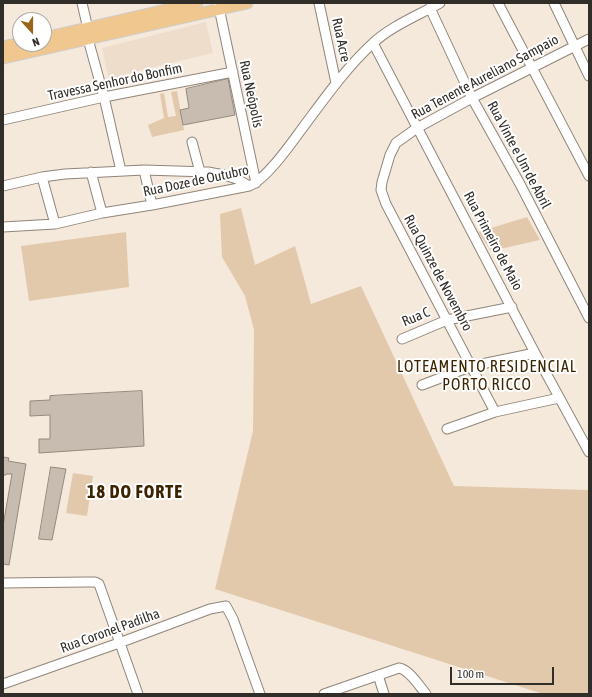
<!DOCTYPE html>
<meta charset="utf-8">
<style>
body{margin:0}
#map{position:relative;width:592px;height:697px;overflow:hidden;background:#f5e9dc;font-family:"Asap Condensed",sans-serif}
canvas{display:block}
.frame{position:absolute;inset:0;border:4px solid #312d28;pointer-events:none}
.north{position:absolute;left:12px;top:12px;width:40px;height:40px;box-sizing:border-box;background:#fff;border:1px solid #adaba9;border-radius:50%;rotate:159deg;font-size:11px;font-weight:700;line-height:16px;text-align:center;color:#312d28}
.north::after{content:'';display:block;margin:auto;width:14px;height:18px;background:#98651a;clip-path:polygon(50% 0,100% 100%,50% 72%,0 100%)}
.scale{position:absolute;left:450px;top:667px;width:104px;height:18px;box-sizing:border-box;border:2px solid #312d28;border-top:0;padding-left:5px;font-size:12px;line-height:14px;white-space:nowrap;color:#312d28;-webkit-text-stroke:3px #fff;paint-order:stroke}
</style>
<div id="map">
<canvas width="592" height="697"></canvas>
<div class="frame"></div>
<div class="north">N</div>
<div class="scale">100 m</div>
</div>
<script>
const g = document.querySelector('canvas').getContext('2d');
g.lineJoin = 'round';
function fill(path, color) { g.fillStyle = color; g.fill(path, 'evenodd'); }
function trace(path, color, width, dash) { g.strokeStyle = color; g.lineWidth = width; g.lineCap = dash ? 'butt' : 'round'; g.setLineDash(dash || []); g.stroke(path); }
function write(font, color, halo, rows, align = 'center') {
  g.font = font + ' "Asap Condensed",sans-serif'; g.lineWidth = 4; g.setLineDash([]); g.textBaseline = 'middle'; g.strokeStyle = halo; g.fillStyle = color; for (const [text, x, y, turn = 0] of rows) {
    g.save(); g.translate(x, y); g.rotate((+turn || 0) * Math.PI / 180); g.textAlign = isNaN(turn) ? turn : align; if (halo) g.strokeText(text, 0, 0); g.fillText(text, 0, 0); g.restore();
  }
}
fill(new Path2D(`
 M206,22L213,53L134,72L136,80L110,85L102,48Z`), '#eeddca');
fill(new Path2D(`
 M177,91L184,130L152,137L148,125L164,118L160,94L164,93L168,117L176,116L171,92Z
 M241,208L255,265L295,246L311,304L361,286L454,486L589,490V694H543L215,589L253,431L254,330L245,296L222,257L220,214Z
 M527,217L540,240L491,251L478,232Z
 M126,232L129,287L29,301L21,246Z
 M73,473L93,476L87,516L66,513Z`), '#e3c9ab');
const building = new Path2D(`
 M228,79L235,115L183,125L180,110L189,108L186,89Z
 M142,391L144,446L39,453V439H50V415L30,416V401L50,400V396Z
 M3,457L9,458L8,461L26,464L9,565L3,564V526L12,474H6V475H3Z
 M51,467L66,469L52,540L39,539Z`);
fill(building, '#c7bcaf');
trace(building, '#94897d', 1);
const minor = new Path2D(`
 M82,3L88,29
 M218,3L256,183
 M319,3L336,83
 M498,3L589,176
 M554,3L589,76
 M432,4L430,8L472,98L520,184L589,318
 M88,39L104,97L121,171
 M373,43L535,353L589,452
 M3,120L104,97L233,72
 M192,142L200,172
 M144,170L152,205
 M91,172L102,213
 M42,177L55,224
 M3,186L42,177L65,174L144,170L208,172L224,175L237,179L249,186
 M3,227L55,224L102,213L152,205L249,186C267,179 292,142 304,126C325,98 346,68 372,44C391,26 417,16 440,3
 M402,339L447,320L512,307
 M422,385L472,366L535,353
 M495,412L386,204L381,190L382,182L390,155L396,143L417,128L472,98L589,39
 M447,429L495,412L559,398
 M3,583L87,582H95L99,584L138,694
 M378,675L384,694
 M3,684L119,643L210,609L226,606L233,619L260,694
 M324,694L399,668C410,670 419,686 426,694`);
const major = new Path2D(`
 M44,38L197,3
 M3,47L20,43
 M3,58L247,3`);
trace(minor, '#908579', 11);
trace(major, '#cecdcb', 13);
trace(minor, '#fff', 9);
trace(major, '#f0c78e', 11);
write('14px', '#312d28', '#fff', [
 ["Rua Acre",341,40,78],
 ["Rua Tenente Aureliano Sampaio",485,77,-28],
 ["Travessa Senhor do Bonfim",115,82,-12],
 ["Rua Neópolis",251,94,78],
 ["Rua Vinte e Um de Abril",519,155,62],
 ["Rua Doze de Outubro",196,181,-12],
 ["Rua Primeiro de Maio",493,241,62],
 ["Rua Quinze de Novembro",438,273,62],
 ["Rua C",416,317,-23],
 ["Rua Coronel Padilha",110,631,-20]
]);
g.letterSpacing = '1px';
write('16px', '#3d2401', '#fff', [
 ["LOTEAMENTO RESIDENCIAL",487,367],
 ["PORTO RICCO",487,385]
]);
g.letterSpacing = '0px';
g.letterSpacing = '1px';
write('bold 18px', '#3d2401', '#fff', [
 ["18 DO FORTE",135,492]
]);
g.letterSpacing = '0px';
</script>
